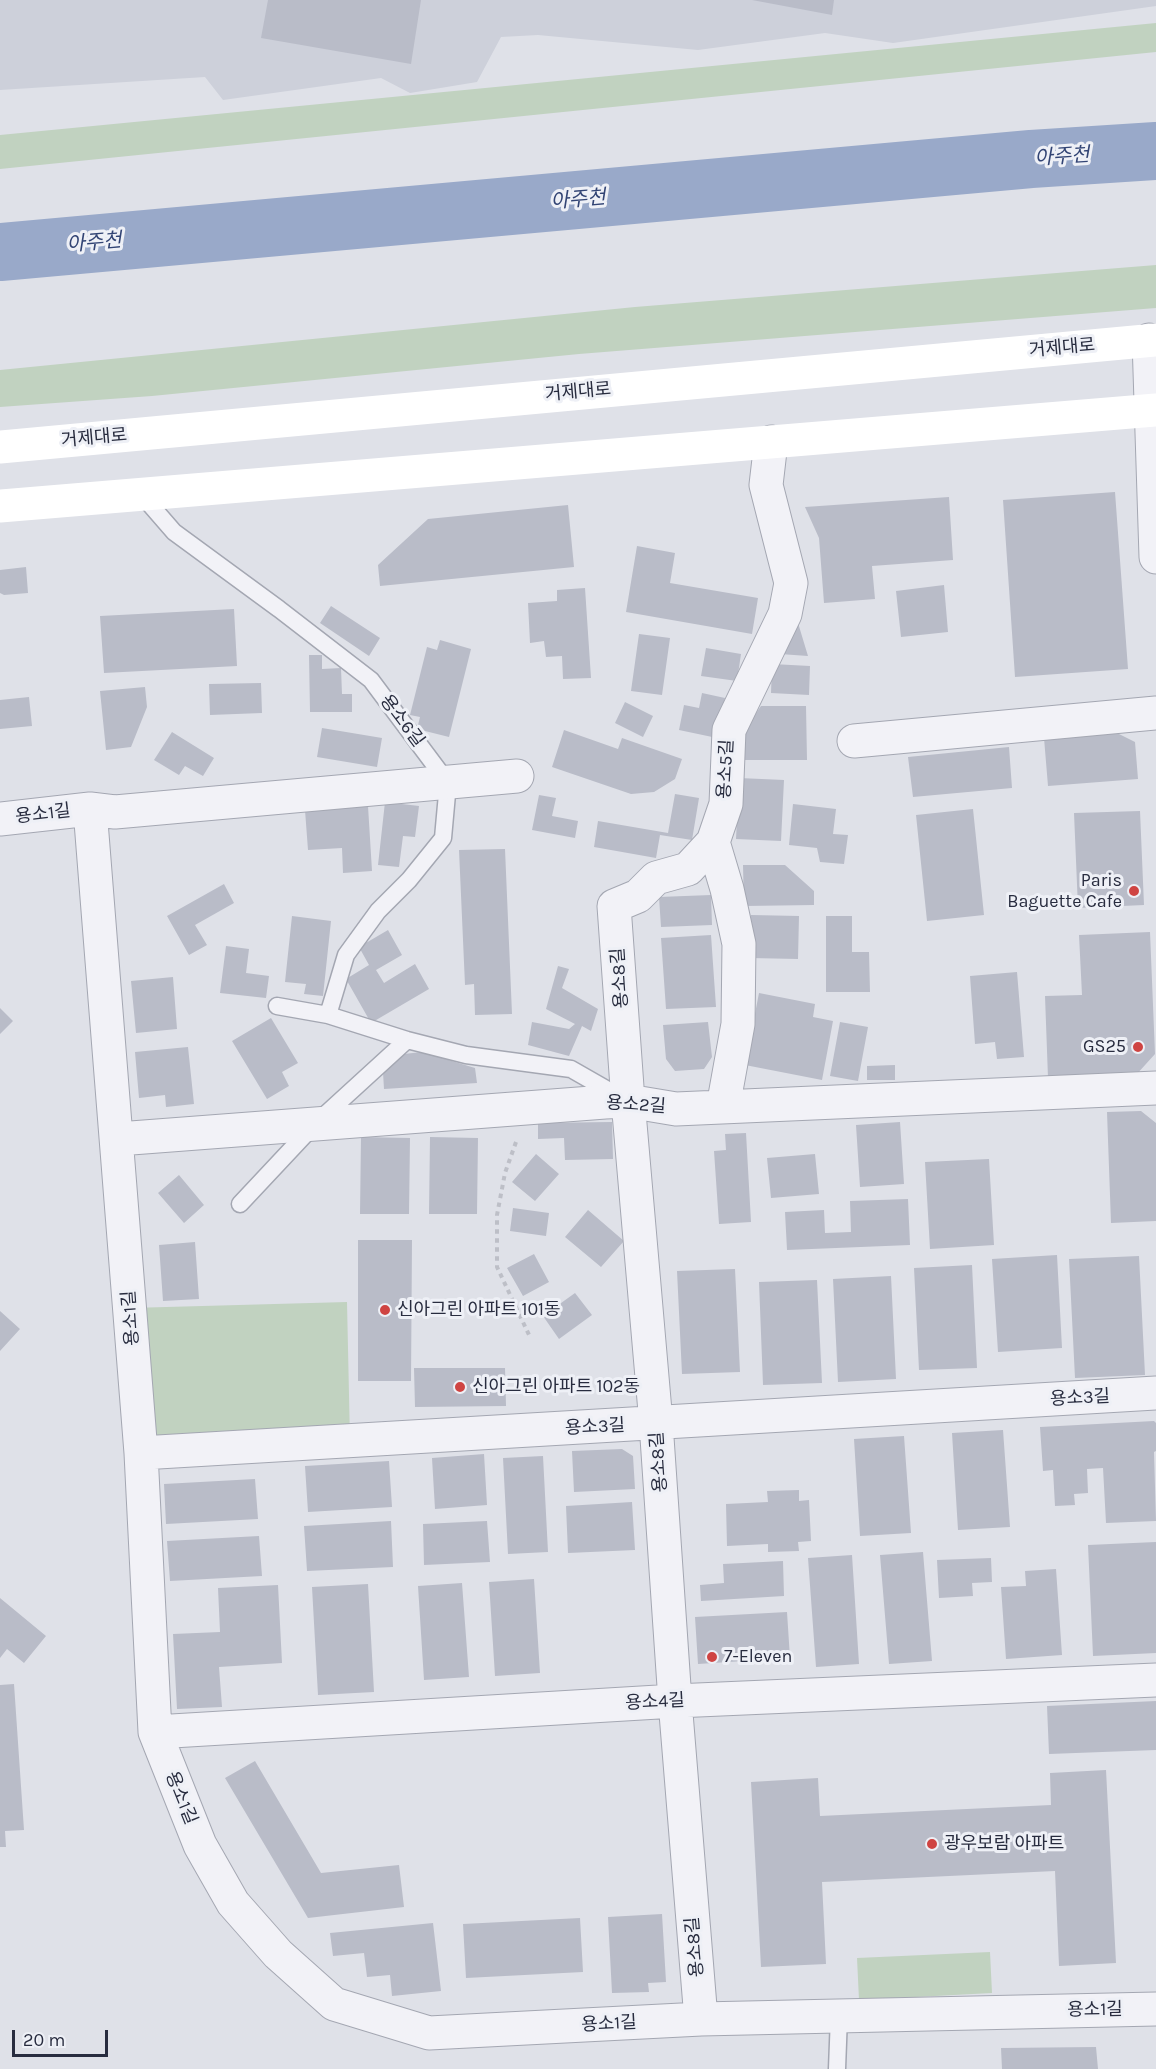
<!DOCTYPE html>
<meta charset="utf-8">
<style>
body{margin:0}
#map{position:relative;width:1156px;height:2069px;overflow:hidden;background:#dfe1e8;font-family:Karla,sans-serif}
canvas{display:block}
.scale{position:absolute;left:12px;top:2030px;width:96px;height:27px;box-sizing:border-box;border:3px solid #282c3f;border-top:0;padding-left:8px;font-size:18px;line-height:21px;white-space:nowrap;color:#282c3f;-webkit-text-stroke:4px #eef0f6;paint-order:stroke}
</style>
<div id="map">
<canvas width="1156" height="2069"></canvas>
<div class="scale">20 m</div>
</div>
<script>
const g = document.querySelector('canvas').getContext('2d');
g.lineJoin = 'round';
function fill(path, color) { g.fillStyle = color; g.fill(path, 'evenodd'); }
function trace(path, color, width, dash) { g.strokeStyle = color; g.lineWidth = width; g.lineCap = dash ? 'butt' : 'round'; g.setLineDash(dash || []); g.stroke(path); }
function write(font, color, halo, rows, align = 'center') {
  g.font = font + ' Karla,"Noto Sans KR",sans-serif'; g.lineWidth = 6; g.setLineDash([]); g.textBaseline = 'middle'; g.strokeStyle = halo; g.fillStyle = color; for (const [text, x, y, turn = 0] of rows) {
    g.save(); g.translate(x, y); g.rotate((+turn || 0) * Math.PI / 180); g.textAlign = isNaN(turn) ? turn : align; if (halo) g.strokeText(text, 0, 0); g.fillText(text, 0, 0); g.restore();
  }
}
fill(new Path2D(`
 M0,0H1156V6L893,43L825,33L698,50L538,35L501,37L477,82L410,93L381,78L223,100L205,77L0,90Z`), '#cdd0da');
fill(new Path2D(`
 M1156,23V52L0,169V135Z
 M1156,265V308L579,354L152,396L0,407V370L635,307Z
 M347,1302L350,1441L141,1453L130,1308Z
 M990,1952L992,1993L859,2000L857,1958Z`), '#c1d2c0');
trace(new Path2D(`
 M0,252L1031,159L1156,151`), '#99a9c9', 58);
fill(new Path2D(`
 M268,0H421L411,64L261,38Z
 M752,0H834L832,15Z
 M1115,492L1128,669L1015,677L1003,500Z
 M949,497L953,560L872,566L875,599L824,603L819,538L805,507Z
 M568,505L574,567L380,586L378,565L428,519Z
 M637,546L675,553L670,583L758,598L752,634L626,612Z
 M26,567L28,593L4,595L0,593V570Z
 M944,585L948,632L901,637L896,591Z
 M585,588L591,678L563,679L562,656L546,657L544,641L530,643L528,603L557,601V590Z
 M331,606L380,638L369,656L320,623Z
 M234,609L237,666L104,673L100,616Z
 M795,613L808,656L780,654Z
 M639,634L670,638L662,695L631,691Z
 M440,640L471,649L449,737L417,729L420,717L410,715L427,647L437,650Z
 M706,648L741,654L737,681L701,676Z
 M309,655H322V669L341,668L342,694H352V712H310Z
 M772,664L810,666L809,695L771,693Z
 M261,683L262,713L210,715L209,684Z
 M145,687L147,707L131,747L106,750L100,691Z
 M702,693L725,698L717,738L679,730L684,705L699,708Z
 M29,697L32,726L0,729V700Z
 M625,702L653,716L643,737L615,723Z
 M761,706H806L807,760H741V735Z
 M322,728L382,738L377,767L317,757Z
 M564,730L618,749L622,738L682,759L675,779L654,792L631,794L552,767Z
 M172,732L214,758L203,776L185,766L179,775L154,760Z
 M1117,733L1135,742L1138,779L1048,786L1044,738Z
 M1009,747L1012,788L913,797L908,757Z
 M739,778L784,780L781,841L736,839Z
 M675,794L699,798L692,840L660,835L656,858L594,847L598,821L668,833Z
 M539,795L556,798L552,816L578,821L575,838L532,830Z
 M385,802L419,806L415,837L403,836L399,867L378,865Z
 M793,804L836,809L833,834L848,835L844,864L820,862L817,848L789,845Z
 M368,806L372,871L343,873L342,848L308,850L305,810Z
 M973,809L984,915L927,921L916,815Z
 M1140,811L1144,905L1078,908L1074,813Z
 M505,849L512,1014L475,1015L474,984L465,985L459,850Z
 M743,865H785L814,891V905L744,906Z
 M224,884L234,903L195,925L207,945L189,955L167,916Z
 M711,895L712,925L661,927L659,897Z
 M751,915L799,916L798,959L750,958Z
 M292,916L331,921L323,996L304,994L306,984L285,982Z
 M826,916H852V952H869L870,992H826Z
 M388,930L402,955L376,970L384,983L415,964L429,989L371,1023L346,979L369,965L359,947Z
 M1150,932L1155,1054L1136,1075L1048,1078L1045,996L1082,995L1079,935Z
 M711,935L716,1007L666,1009L661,938Z
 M226,946L249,949L246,973L269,976L266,998L220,993Z
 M558,966L569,969L562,988L598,1009L591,1031L582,1026L569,1056L528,1045L532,1022L569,1029L575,1024L546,1009Z
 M1017,972L1024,1057L997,1059L995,1042L975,1044L970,976Z
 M173,977L177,1029L136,1033L131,981Z
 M759,993L815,1004L813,1017L833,1021L822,1080L745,1065Z
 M0,1008L13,1021L0,1034Z
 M271,1018L298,1063L282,1072L289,1086L267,1099L232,1041Z
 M708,1022L712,1057L704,1069L675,1071L666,1059L663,1025Z
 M840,1022L868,1027L858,1081L830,1076Z
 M188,1047L194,1104L166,1107L165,1095L139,1098L135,1052Z
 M422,1052L475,1068L477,1083L384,1089L383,1072L404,1054Z
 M895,1065V1080H867V1066Z
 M1141,1111L1156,1123V1221L1111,1223L1107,1112Z
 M612,1122L613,1159L565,1160L564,1138L538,1139V1123Z
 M900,1122L904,1184L860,1187L856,1125Z
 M746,1133L751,1222L719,1224L714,1151L726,1150L725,1134Z
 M361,1137L410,1138L409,1214H360Z
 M430,1137L478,1138L477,1214H429Z
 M536,1154L559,1174L535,1201L512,1182Z
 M815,1154L819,1194L771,1198L767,1158Z
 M989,1159L994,1245L930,1249L925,1162Z
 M179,1175L204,1205L184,1223L158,1193Z
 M908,1199L910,1245L787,1250L785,1212L824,1210L825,1233L851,1232L850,1201Z
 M513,1208L549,1213L546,1236L510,1231Z
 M588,1210L624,1241L601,1267L565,1237Z
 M358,1240H412L411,1381H358Z
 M195,1242L199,1299L163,1301L159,1245Z
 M534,1254L549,1282L523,1296L507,1268Z
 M1057,1255L1062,1348L998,1352L992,1259Z
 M1139,1256L1145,1375L1075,1378L1069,1259Z
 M972,1265L977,1368L919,1370L914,1268Z
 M735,1269L740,1372L682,1374L677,1271Z
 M891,1276L896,1379L838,1382L833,1279Z
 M817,1280L822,1383L763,1385L759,1282Z
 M575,1293L592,1315L559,1339L543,1316Z
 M0,1311L20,1329L0,1351Z
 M414,1368H505L506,1406L415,1407Z
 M1154,1421L1156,1423V1451L1154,1452L1156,1521L1106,1523L1103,1468L1087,1469L1088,1493L1074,1494L1075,1505L1055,1506L1053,1470L1043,1471L1040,1427Z
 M1003,1430L1010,1527L958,1530L952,1433Z
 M904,1436L911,1533L860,1536L854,1439Z
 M622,1449L633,1456L635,1489L574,1492L572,1451Z
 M484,1454L487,1505L435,1509L432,1458Z
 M543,1456L548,1552L508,1554L503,1458Z
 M389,1461L392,1507L308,1512L305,1466Z
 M255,1479L258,1519L166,1524L164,1484Z
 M799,1490V1501L809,1500L811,1541L798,1542L799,1551L768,1552V1544L727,1546L726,1504L768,1502L767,1491Z
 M632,1502L635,1550L568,1553L566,1506Z
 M391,1521L393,1567L307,1571L304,1526Z
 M487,1521L490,1562L424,1565L423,1524Z
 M259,1536L262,1576L170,1581L167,1541Z
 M1156,1542V1653L1093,1656L1088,1545Z
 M923,1552L932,1661L889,1664L880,1555Z
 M852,1555L859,1664L816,1667L808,1558Z
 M991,1558L992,1582L972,1583L973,1596L939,1598L937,1560Z
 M783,1561L784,1596L701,1601L700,1585L724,1583L723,1564Z
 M1056,1569L1062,1655L1006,1659L1001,1587L1026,1586L1025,1571Z
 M534,1579L540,1673L495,1676L489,1582Z
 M462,1583L469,1677L424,1680L418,1586Z
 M368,1584L374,1692L318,1695L312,1587Z
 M278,1585L282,1663L219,1667L222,1707L177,1709L173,1634L220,1632L218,1588Z
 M0,1598L46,1636L24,1663L7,1649L0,1658Z
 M787,1612L790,1658L698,1664L695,1617Z
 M14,1684L24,1830L5,1831L6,1847H0V1685Z
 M1156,1701V1750L1049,1754L1047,1706Z
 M255,1761L321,1873L399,1865L404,1907L308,1918L225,1778Z
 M1106,1770L1116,1963L1059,1966L1055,1871L822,1882L826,1964L761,1967L751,1782L818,1778L820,1816L1051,1805L1050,1773Z
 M662,1914L666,1982L648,1983L649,1992L612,1993L608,1917Z
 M580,1918L583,1972L466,1978L463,1924Z
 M433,1923L441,1991L392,1996L390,1975L367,1977L364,1953L333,1956L330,1933Z
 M1096,2047L1098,2069H1002L1001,2048Z`), '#b9bcc8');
const lane = new Path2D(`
 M141,494L174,532L279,609L371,680L448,783L443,838L409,880L378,911L346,955L328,1015
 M277,1006L328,1015L407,1040L466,1055L571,1069L620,1097
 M240,1204L315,1124L407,1040
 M837,2069L839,2016`);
const street = new Path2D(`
 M1149,340L1156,557
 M854,741L1156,713
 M90,809L115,812L517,776
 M0,819L90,809L141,1453L155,1732L200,1845L233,1903L278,1954L334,2004L429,2033L701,2019L1156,2009
 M723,1107L738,1024L739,944L727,889L713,842L726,804L729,730L785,614L791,583L766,485L771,442
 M118,1139L605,1102L628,1101L676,1109L1156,1088
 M141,1453L1156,1393
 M155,1732L675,1701L1156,1680
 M701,2019L675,1701L656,1423L628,1101L614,906L638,896L656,878L688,869L713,842`);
trace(lane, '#a4a7b2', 19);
trace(street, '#a4a7b2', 35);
trace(new Path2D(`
 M516,1142L505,1173L497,1215V1267L530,1337`), '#bdbfc7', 4, [4.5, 4.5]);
trace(lane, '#f2f2f7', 16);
trace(street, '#f2f2f7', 33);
trace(new Path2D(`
 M0,447L1156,340
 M0,506L1156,410`), '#fff', 33);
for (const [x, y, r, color] of [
 [1134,891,6,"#cf4442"],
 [1138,1047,6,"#cf4442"],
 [385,1310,6,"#cf4442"],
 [460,1387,6,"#cf4442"],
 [712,1657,6,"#cf4442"],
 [932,1844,6,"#cf4442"]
]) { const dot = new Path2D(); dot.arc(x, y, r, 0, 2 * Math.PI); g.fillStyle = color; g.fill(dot); trace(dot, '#eef0f6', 2); }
write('18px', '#282c3f', '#eef0f6', [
 ["거제대로",1062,348,-5],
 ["거제대로",578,392,-5],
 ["거제대로",94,438,-5],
 ["용소6길",402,721,53],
 ["용소5길",726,769,-87],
 ["용소1길",43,814,-7],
 ["용소8길",620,978,-94],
 ["용소2길",636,1105,4],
 ["용소1길",131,1318,-94],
 ["용소3길",1080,1398,-3],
 ["용소3길",595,1427,-3],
 ["용소8길",659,1462,-94],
 ["용소4길",655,1702,-3],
 ["용소1길",181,1798,68],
 ["용소8길",695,1947,-95],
 ["용소1길",1095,2010,-1],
 ["용소1길",609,2024,-3]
]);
write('18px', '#282c3f', '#eef0f6', [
 ["Paris",1122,881,"right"],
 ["Baguette Cafe",1122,902,"right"],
 ["GS25",1126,1047,"right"],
 ["신아그린 아파트 101동",397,1310],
 ["신아그린 아파트 102동",472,1387],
 ["7-Eleven",724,1657],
 ["광우보람 아파트",944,1844]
], 'left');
write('italic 20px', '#324474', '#eef0f6', [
 ["아주천",1062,157,-4],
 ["아주천",578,200,-5],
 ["아주천",94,243,-5]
]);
</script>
